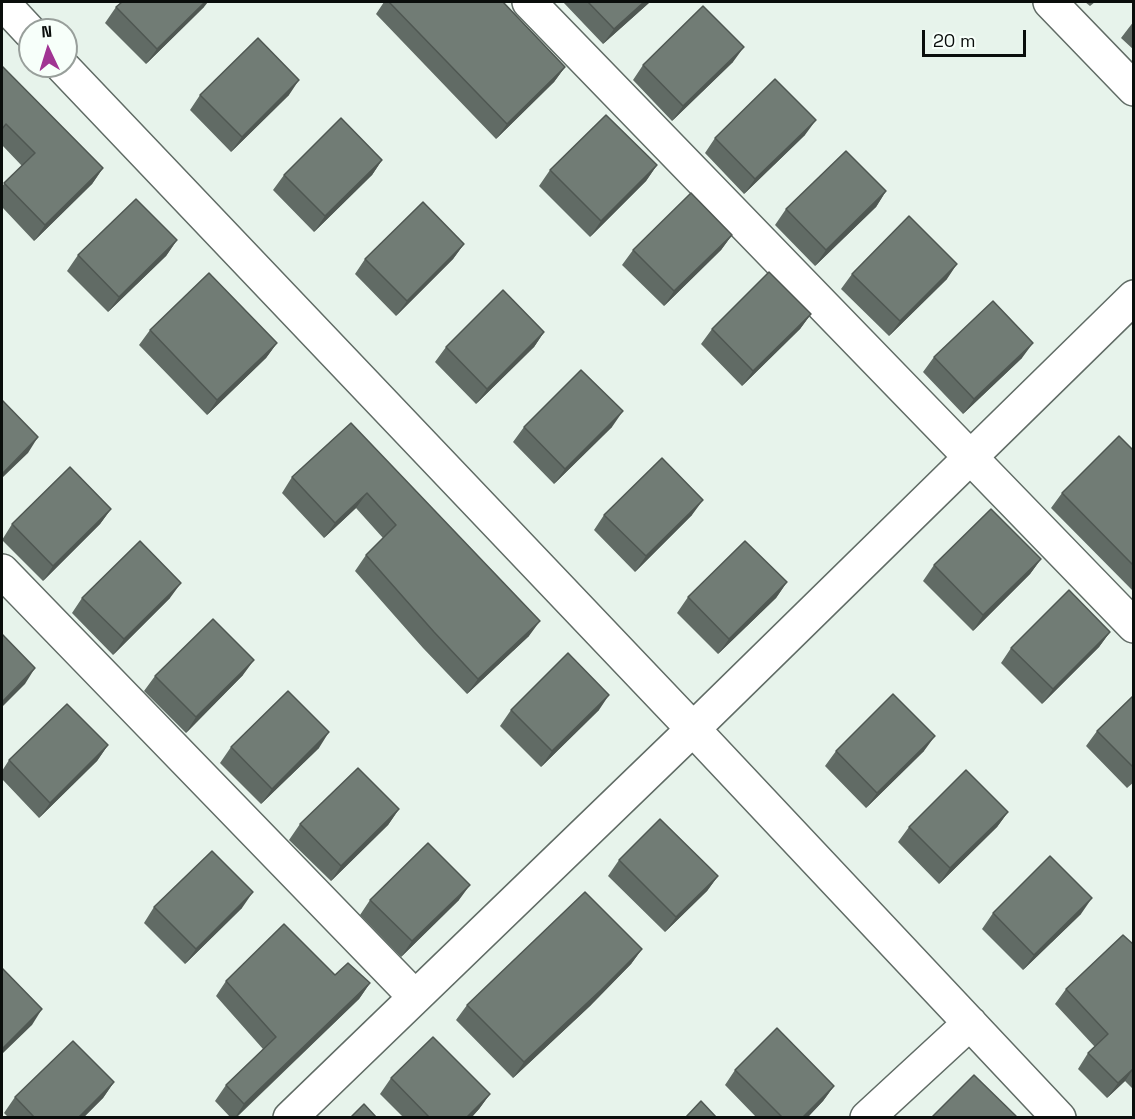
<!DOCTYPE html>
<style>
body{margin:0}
#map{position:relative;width:1135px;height:1119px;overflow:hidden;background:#e7f3eb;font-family:"Space Grotesk",sans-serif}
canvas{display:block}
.frame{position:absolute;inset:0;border:3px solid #0a0e0c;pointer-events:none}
.north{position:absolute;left:18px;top:18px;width:60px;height:60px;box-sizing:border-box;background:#f7fffa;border:2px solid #989f9b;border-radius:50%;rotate:356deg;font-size:16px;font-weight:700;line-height:24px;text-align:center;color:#0a0e0c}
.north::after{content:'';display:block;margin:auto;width:21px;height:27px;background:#a13493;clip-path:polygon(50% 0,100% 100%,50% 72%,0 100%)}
.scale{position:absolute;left:922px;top:30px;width:104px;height:27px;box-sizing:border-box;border:3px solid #0a0e0c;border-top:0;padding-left:8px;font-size:18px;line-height:21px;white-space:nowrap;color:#0a0e0c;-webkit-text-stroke:4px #f7fffa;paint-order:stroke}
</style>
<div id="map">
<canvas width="1135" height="1119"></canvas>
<div class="frame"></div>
<div class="north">N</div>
<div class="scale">20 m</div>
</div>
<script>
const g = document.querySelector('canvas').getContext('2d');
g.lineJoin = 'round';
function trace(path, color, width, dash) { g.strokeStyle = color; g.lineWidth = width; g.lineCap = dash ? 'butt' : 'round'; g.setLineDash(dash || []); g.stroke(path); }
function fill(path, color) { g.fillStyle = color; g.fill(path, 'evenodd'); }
const minor = new Path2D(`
 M2,2L30,32
 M529,2L1134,626
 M1050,2L1134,89
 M62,66L693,729L1059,1118
 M2,571L415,997
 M290,1118L693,729L1134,297
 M867,1118L970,1023`);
trace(minor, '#606b65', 36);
trace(minor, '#fff', 33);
fill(new Path2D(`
 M384,2H503L565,67L554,82L496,139L376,14Z
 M563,2H650L603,44Z
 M1085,2H1095L1090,6Z
 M116,7H204L146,64L105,23Z
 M1134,21V50L1121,38Z
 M733,62L672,121L633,80L643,65Z
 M2,66L103,168L92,184L34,241L2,207V186L22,166L2,145Z
 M200,95H289L231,152L190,110Z
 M805,135L744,194L705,153L715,138Z
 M382,160L372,175L314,232L273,190L284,175Z
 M657,165L646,181L590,237L539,186L550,170Z
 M886,191L876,207L815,266L775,225L786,209Z
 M732,235L721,250L664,306L622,265L633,250Z
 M177,240L166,256L108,312L67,271L78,255Z
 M464,244L453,259L396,316L355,274L365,259Z
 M852,274L947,279L889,336L841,289Z
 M811,314L800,329L742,386L701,344L712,329Z
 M150,330L277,343L266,358L207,415L139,345Z
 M544,332L534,347L476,404L435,362L446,347Z
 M934,357L1022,358L963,414L923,372Z
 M351,423L529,636L467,694L423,648L355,571L366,555L383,538L356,508L324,538L282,493L292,477Z
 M524,427H612L554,484L513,442Z
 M1134,451V592L1051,508L1062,493Z
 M111,509L100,524L43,581L2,540L12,524Z
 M604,515H692L635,572L594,530Z
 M1041,559L1030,574L973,631L923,581L934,565Z
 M787,582L776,598L718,654L677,613L688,597Z
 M82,598H170L113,655L72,613Z
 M1110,632L1099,647L1042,704L1001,663L1011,648Z
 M243,675L186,733L144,691L155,676Z
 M1134,695V782L1127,788L1086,746L1097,731Z
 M511,710H599L541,767L500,726Z
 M108,745L97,761L39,818L2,779V771L9,760Z
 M231,747L319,748L261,804L220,763Z
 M836,751H924L866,808L825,766Z
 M399,809L388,825L331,881L289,840L300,824Z
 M1008,812L997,827L939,884L898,842L909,827Z
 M619,860L718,876L707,891L665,932L608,876Z
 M370,900H459L401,957L360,915Z
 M154,907L242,908L185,964L144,923Z
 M993,913L1081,914L1023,970L982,929Z
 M1134,945V1090L1125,1081L1107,1098L1078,1069L1088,1053L1095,1047L1055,1004L1066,989Z
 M642,949L631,964L590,1006L513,1078L456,1020L467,1005Z
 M335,975L370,983L359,999L236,1118H231L215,1101L226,1085L263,1049L216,996L226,981Z
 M735,1070L834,1086L823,1101L807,1118H757L725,1085Z
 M391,1078L490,1094L479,1109L471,1118H404L380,1094Z
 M114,1082L103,1098L83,1118H9L4,1113L15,1097Z`), '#616b65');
fill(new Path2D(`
 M205,2H208L204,7L146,64L157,49Z
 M644,2H650L603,44L614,29Z
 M744,47L733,62L672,121L683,106Z
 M565,67L554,82L496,139L507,124Z
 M299,80L289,95L231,152L242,137Z
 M816,120L805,135L744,194L755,179Z
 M382,160L372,175L314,232L325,216Z
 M657,165L646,181L590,237L601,221Z
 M103,168L92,184L34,241L45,225Z
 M886,191L876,207L815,266L826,250Z
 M732,235L721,250L664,306L674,291Z
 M177,240L166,256L108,312L119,297Z
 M464,244L453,259L396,316L407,301Z
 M957,264L947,279L889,336L900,321Z
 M811,314L800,329L742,386L753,371Z
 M544,332L534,347L476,404L487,389Z
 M277,343L266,358L207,415L217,400Z
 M1033,343L1022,358L963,414L974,399Z
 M623,411L612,427L554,484L565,469Z
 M38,437L28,453L2,478V474Z
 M367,493L356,508L324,538L335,523Z
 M703,500L692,515L635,572L646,556Z
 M111,509L100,524L43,581L53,566Z
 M1041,559L1030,574L973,631L983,615Z
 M787,582L776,598L718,654L729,639Z
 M181,583L170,598L113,655L124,639Z
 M540,621L529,636L467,694L478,679Z
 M1110,632L1099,647L1042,704L1053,689Z
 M254,660L243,675L186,733L196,717Z
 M35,668L25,684L2,707V702Z
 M609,695L599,710L541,767L552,751Z
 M329,732L319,748L261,804L272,789Z
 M935,736L924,751L866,808L877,793Z
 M108,745L97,761L39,818L50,803Z
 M399,809L388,825L331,881L341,866Z
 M1008,812L997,827L939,884L950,868Z
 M718,876L707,891L665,932L676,917Z
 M470,885L459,900L401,957L412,941Z
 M253,892L242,908L185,964L196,949Z
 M1092,898L1081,914L1023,970L1034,955Z
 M642,949L631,964L590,1006L513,1078L524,1062Z
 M370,983L359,999L235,1118L244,1104Z
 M42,1009L32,1025L2,1054V1049Z
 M1134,1068L1125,1081L1107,1098L1118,1083Z
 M114,1082L103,1098L83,1118H78Z
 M834,1086L823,1101L807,1118H802Z
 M490,1094L479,1109L471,1118H466Z`), '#4f5752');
const building = new Path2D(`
 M122,2H205L157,49L116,7Z
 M389,2H503L565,67L507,124Z
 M588,2H644L614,29Z
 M703,6L744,47L683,106L643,65Z
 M258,38L299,80L242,137L200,95Z
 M2,66L103,168L45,225L4,183L35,153L6,124L2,129Z
 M775,79L816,120L755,179L715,138Z
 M606,115L657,165L601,221L550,170Z
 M341,118L382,160L325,216L284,175Z
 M846,151L886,191L826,250L786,209Z
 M691,193L732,235L674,291L633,250Z
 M136,199L177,240L119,297L78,255Z
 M423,202L464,244L407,301L365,259Z
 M909,216L957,264L900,321L852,274Z
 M769,272L811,314L753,371L712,329Z
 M209,273L277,343L217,400L150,330Z
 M503,290L544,332L487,389L446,347Z
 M993,301L1033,343L974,399L934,357Z
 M581,370L623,411L565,469L524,427Z
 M2,400L38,437L2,474Z
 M351,423L540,621L478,679L434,632L366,555L396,525L367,493L335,523L292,477Z
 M1119,436L1134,451V566L1062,493Z
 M662,458L703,500L646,556L604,515Z
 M70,467L111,509L53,566L12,524Z
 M991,509L1041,559L983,615L934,565Z
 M140,541L181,583L124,639L82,598Z
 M745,541L787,582L729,639L688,597Z
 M1069,590L1110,632L1053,689L1011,648Z
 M213,619L254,660L196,717L155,676Z
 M2,634L35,668L2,702Z
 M568,653L609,695L552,751L511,710Z
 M288,691L329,732L272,789L231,747Z
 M893,694L935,736L877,793L836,751Z
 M1134,695V768L1097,731Z
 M67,704L108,745L50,803L9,760Z
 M358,768L399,809L341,866L300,824Z
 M966,770L1008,812L950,868L909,827Z
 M660,819L718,876L676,917L619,860Z
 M428,843L470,885L412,941L370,900Z
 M212,851L253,892L196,949L154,907Z
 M1050,856L1092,898L1034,955L993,913Z
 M585,892L642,949L601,990L524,1062L467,1005Z
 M284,924L335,975L348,963L370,983L244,1104L226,1085L276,1037L226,981Z
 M1123,935L1134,945V1068L1118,1083L1088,1053L1108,1034L1066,989Z
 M2,968L42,1009L2,1049Z
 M777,1028L834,1086L802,1118H783L735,1070Z
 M433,1037L490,1094L466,1118H430L391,1078Z
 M73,1041L114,1082L78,1118H35L15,1097Z
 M974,1075L1016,1116L1014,1118H931Z
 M701,1101L717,1118H685Z
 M364,1104L377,1118H350Z`);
fill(building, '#717c75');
trace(building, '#4f5752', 1.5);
</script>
